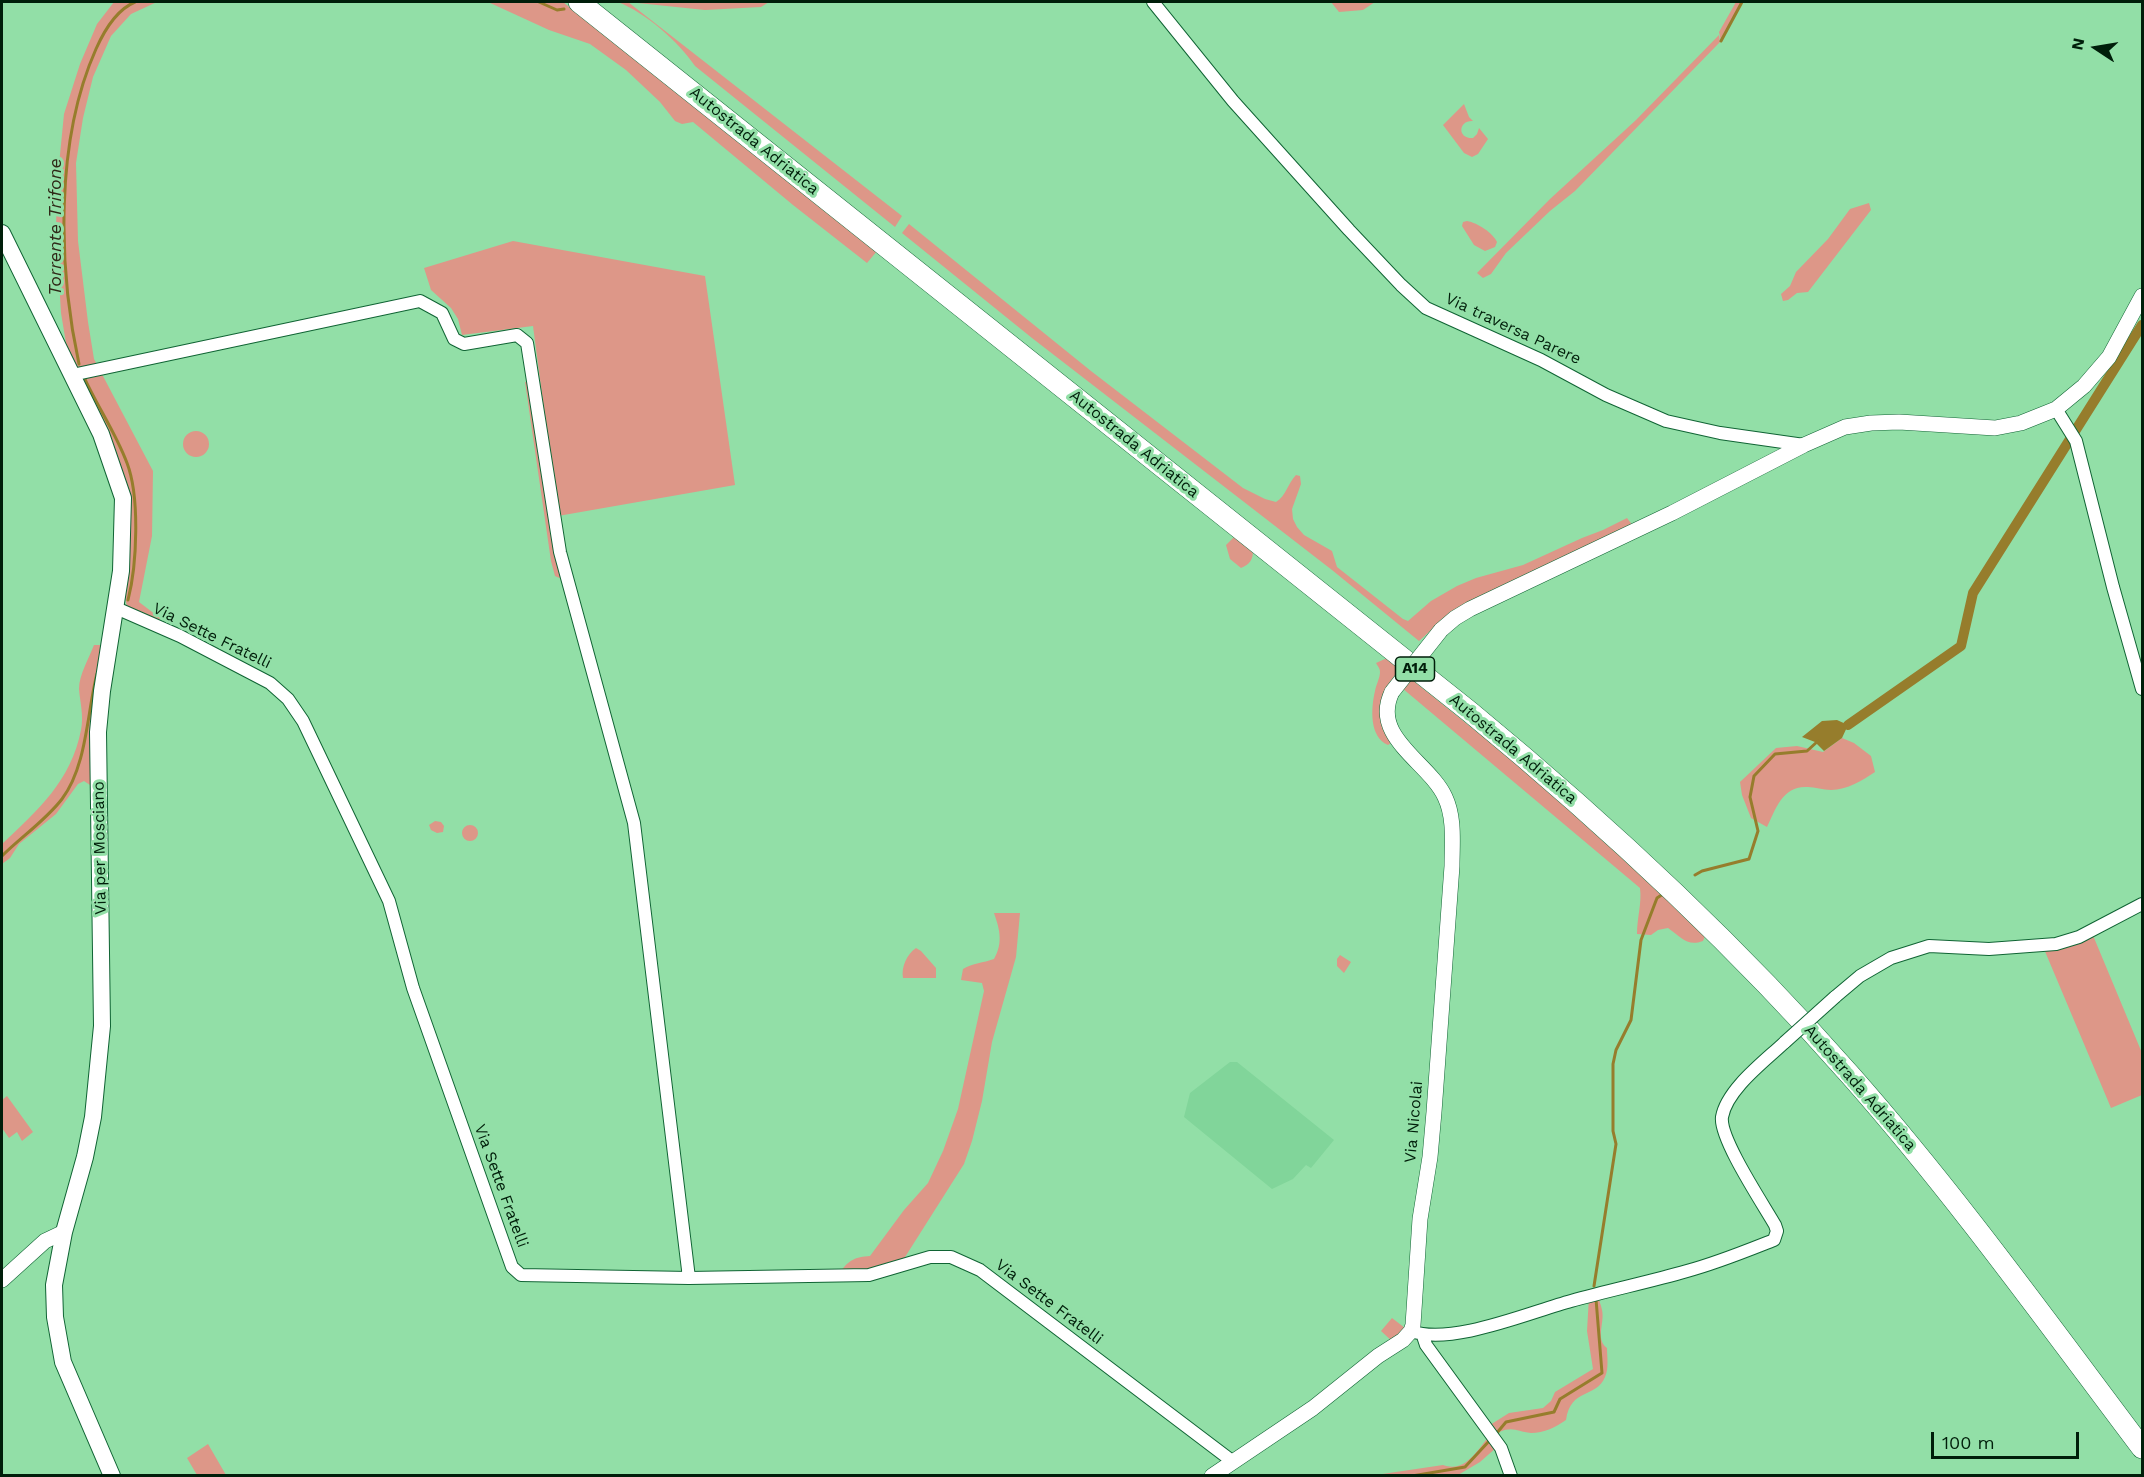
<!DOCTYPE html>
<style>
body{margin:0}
#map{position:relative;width:2144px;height:1477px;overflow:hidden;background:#92dfa7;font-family:"Work Sans",sans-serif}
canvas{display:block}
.frame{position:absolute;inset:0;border:3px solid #001e0a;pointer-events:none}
.north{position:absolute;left:2066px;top:18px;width:60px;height:60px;-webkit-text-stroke:4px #92dfa7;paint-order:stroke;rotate:282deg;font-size:16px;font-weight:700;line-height:24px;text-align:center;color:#001e0a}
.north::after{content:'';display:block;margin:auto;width:21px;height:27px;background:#001e0a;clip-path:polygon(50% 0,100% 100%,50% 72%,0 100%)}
.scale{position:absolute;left:1931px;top:1432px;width:148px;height:27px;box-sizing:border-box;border:3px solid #001e0a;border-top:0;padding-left:8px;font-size:18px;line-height:21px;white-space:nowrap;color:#001e0a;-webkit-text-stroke:4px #92dfa7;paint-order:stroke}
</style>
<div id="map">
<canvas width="2144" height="1477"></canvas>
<div class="frame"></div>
<div class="north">N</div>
<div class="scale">100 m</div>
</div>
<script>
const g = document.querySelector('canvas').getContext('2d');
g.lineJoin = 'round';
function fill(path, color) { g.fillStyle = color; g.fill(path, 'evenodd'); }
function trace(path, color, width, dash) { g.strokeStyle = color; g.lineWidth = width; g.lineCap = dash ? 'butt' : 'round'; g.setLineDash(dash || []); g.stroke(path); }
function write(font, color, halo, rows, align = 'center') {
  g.font = font + ' "Work Sans",sans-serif'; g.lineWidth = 6; g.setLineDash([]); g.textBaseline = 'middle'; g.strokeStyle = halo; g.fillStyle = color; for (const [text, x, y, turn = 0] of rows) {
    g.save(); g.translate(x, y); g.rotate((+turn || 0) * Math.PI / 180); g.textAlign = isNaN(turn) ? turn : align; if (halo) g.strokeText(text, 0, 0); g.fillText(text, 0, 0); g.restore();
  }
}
fill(new Path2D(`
 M1230,1062H1237L1334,1140L1311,1168L1306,1165L1293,1179L1272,1189L1184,1117L1190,1093Z`), '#81d59a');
fill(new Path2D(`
 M114,2H157L131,14L111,36L93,77L83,118L76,163L78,241L88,322L94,359L153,471L152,536L139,602L160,618L158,624L127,607L124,591L129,515L70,367L61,313L56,230L57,185L64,114L80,64L97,24Z
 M488,2H563L877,251L867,263L793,205L693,122L682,124L675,121L660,102L626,70L590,44L549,30Z
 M618,2H769L761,7L705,10L628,2L902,216L895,227L695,66C678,41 646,13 618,2Z
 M1331,2H1375L1363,10L1339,12Z
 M1736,2H1742L1721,41L1719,32Z
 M1719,35L1720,42L1575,191L1550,211L1506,253L1491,274L1483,278L1477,273L1550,199L1636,120Z
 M1464,104L1469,117L1473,121C1458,120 1457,139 1473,138L1477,134L1479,128L1488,139L1478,154L1472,157L1464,153L1443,125Z
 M1869,203L1871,210L1808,292L1797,293L1788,300L1783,301L1781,294L1790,286L1796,272L1828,239L1850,209Z
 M1467,221C1478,223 1493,233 1497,242L1495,247L1485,251L1474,245L1462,226L1463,222Z
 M909,224L1091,371L1243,488L1265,499L1276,502C1286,496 1288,483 1296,475L1300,476L1301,484L1292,509L1293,519L1297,527L1304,535L1332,551L1337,567L1403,619L1408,621L1431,601L1457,586L1476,578L1523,565L1582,538L1603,530L1627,518L1633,526L1450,613L1419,641L1332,570L1032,338L902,233Z
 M513,241L705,276L735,485L558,516L533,326L462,335L458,319L451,308L431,290L424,268Z
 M530,381L564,580L555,576L551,561L525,382Z
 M183 444a13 13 0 1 1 26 0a13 13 0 1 1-26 0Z
 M1236,535L1253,550C1253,560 1250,564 1241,568L1230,559L1226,545Z
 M94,645H100L103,648L93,787L84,781L78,784L56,814L19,844L10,858L2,864V844C38,810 71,781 81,730C84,716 80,702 79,689C79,675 89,658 94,645Z
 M1387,658L1399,669L1389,684L1394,741L1388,745C1369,737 1371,708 1375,691C1376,685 1380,678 1380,672C1380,668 1378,667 1376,663Z
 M1410,678L1544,786L1706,933L1703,941C1687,947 1681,937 1668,928L1658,930L1651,935L1637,934C1637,918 1642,903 1640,888L1402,688Z
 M1842,738L1854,743L1871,756L1875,772C1863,780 1847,790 1831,790C1823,790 1815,787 1808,787C1783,785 1776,808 1767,827L1751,818L1742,795L1740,782L1776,748L1797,746L1823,752Z
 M435,821L441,822L444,826L443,832L437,833L431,830L429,825Z
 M462 833a8 8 0 1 1 16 0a8 8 0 1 1-16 0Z
 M994,913H1020L1016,957L992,1042L982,1101L972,1141L964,1164L900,1265L869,1272H840C849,1260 855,1257 870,1256L904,1210L928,1183L943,1151L958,1109L984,991L982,983L961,980L963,969C973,963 983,963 994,959C1003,943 1000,930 994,913Z
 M2092,933L2142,1053V1095L2111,1108L2044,949Z
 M916,948L921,951L936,968V978H903C901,967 907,954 916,948Z
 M1340,955L1351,962L1344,973L1337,966V959Z
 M7,1096L33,1132L22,1141L17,1132L9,1138L2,1128V1100Z
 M1597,1295C1599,1300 1601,1305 1602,1310C1605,1323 1595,1339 1607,1348C1607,1357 1609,1368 1605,1377C1596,1399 1571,1387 1566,1420C1556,1427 1544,1433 1531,1433C1517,1432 1514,1426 1499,1432V1438L1490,1425L1509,1413L1543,1408L1551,1401L1555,1392L1593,1369L1587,1331L1589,1297Z
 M1392,1318L1405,1328L1393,1342L1381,1331Z
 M1489,1436L1497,1447L1480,1462L1458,1475L1369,1476L1443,1465C1465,1473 1477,1451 1489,1436Z
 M208,1444L226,1475H197L187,1458Z`), '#dd9788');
fill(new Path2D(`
 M1837,720L1848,725L1842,738L1824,751L1815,742L1802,737L1822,721Z`), '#967d2c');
trace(new Path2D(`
 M539,2L557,10L564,9
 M1721,41L1742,2
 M79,364C58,267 55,141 96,49C104,31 116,10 135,2
 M84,377C97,406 116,433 127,463C140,497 137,565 128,600
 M2,856C21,837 46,820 62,799C87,766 87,712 97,674
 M1695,875L1702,871L1749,859L1758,831L1750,797L1754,776L1775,754L1807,751L1818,741
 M1594,1286L1616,1144L1613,1131V1064L1616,1050L1631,1020L1641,940L1657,898L1663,894
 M1496,1434L1506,1422L1554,1412L1560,1399L1602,1373L1596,1299
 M1412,1476L1465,1467L1491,1439`), '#967d2c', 3);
trace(new Path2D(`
 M1848,725L1961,646L1973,593L2142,325`), '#967d2c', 10);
const minor = new Path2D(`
 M1153,2L1233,101L1349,230L1401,285L1426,308L1541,360L1606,395L1666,421L1720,433L1804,445
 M72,375L420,301L442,313L454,339L464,344L517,335L527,343L560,552L634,823L689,1278
 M2056,409L2076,441L2113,587L2142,689
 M116,608L180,636L270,683L288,699L303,721L389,901L413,988L512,1267L521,1275L689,1278L869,1275L930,1257H951L980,1270L1232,1461
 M1835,997L1860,976L1891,958L1929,946L1989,949L2056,944L2079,937L2142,904
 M1411,1331C1451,1346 1530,1312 1571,1301C1610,1290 1649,1282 1687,1271C1717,1263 1746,1251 1774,1240L1777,1231L1775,1225C1763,1204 1719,1138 1722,1117C1727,1089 1765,1061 1785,1042
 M1423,1336L1426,1345L1501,1448L1511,1476`);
const tertiary = new Path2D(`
 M1441,630L1455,618L1470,609L1672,513L1804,445L1845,427L1871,423L1899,422L1995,428L2021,423L2056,409L2084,386L2109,357L2142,296
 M2,1280L45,1241L64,1232
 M1212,1476L1313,1408L1378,1356L1403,1340L1411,1331L1413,1325L1420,1219L1430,1157L1434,1112L1452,866C1452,843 1455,818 1445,797C1429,762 1370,737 1392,692`);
const secondary = new Path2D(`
 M2,233L101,434L123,498L121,571L102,691L98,732L102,1026L93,1117L85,1157L64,1232L54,1285L55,1317L63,1362L112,1476`);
const motorway = new Path2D(`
 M579,2L1470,712C1606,824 1734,943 1851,1076C1955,1194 2047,1322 2142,1448`);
trace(minor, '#106434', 14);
trace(tertiary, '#106434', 16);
trace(secondary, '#106434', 18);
trace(motorway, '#106434', 22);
trace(minor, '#fff', 12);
trace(tertiary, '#fff', 15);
trace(secondary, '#fff', 16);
trace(motorway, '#fff', 21);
const minorBridge = new Path2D(`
 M1785,1042L1835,997`);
const tertiaryBridge = new Path2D(`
 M1392,692L1441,630`);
trace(minorBridge, '#106434', 14, []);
trace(tertiaryBridge, '#106434', 16, []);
trace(minorBridge, '#fff', 12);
trace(tertiaryBridge, '#fff', 15);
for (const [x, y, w] of [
 [1415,669,39]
]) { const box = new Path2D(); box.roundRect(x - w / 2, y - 12, w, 24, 4.5); g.fillStyle = '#92dfa7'; g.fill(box); trace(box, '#001e0a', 1.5); }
write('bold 15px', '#001e0a', null, [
 ["A14",1415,669]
]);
write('16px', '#001e0a', '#92dfa7', [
 ["Autostrada Adriatica",754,141,39],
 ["Via traversa Parere",1513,329,25],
 ["Autostrada Adriatica",1134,444,39],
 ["Via Sette Fratelli",212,636,26],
 ["Autostrada Adriatica",1513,749,40],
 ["Via per Mosciano",100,848,-91],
 ["Autostrada Adriatica",1860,1088,49],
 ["Via Nicolai",1414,1122,-85],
 ["Via Sette Fratelli",501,1186,70],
 ["Via Sette Fratelli",1049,1302,37]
]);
write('italic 18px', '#2f2917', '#92dfa7', [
 ["Torrente Trifone",56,227,-90]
]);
</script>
